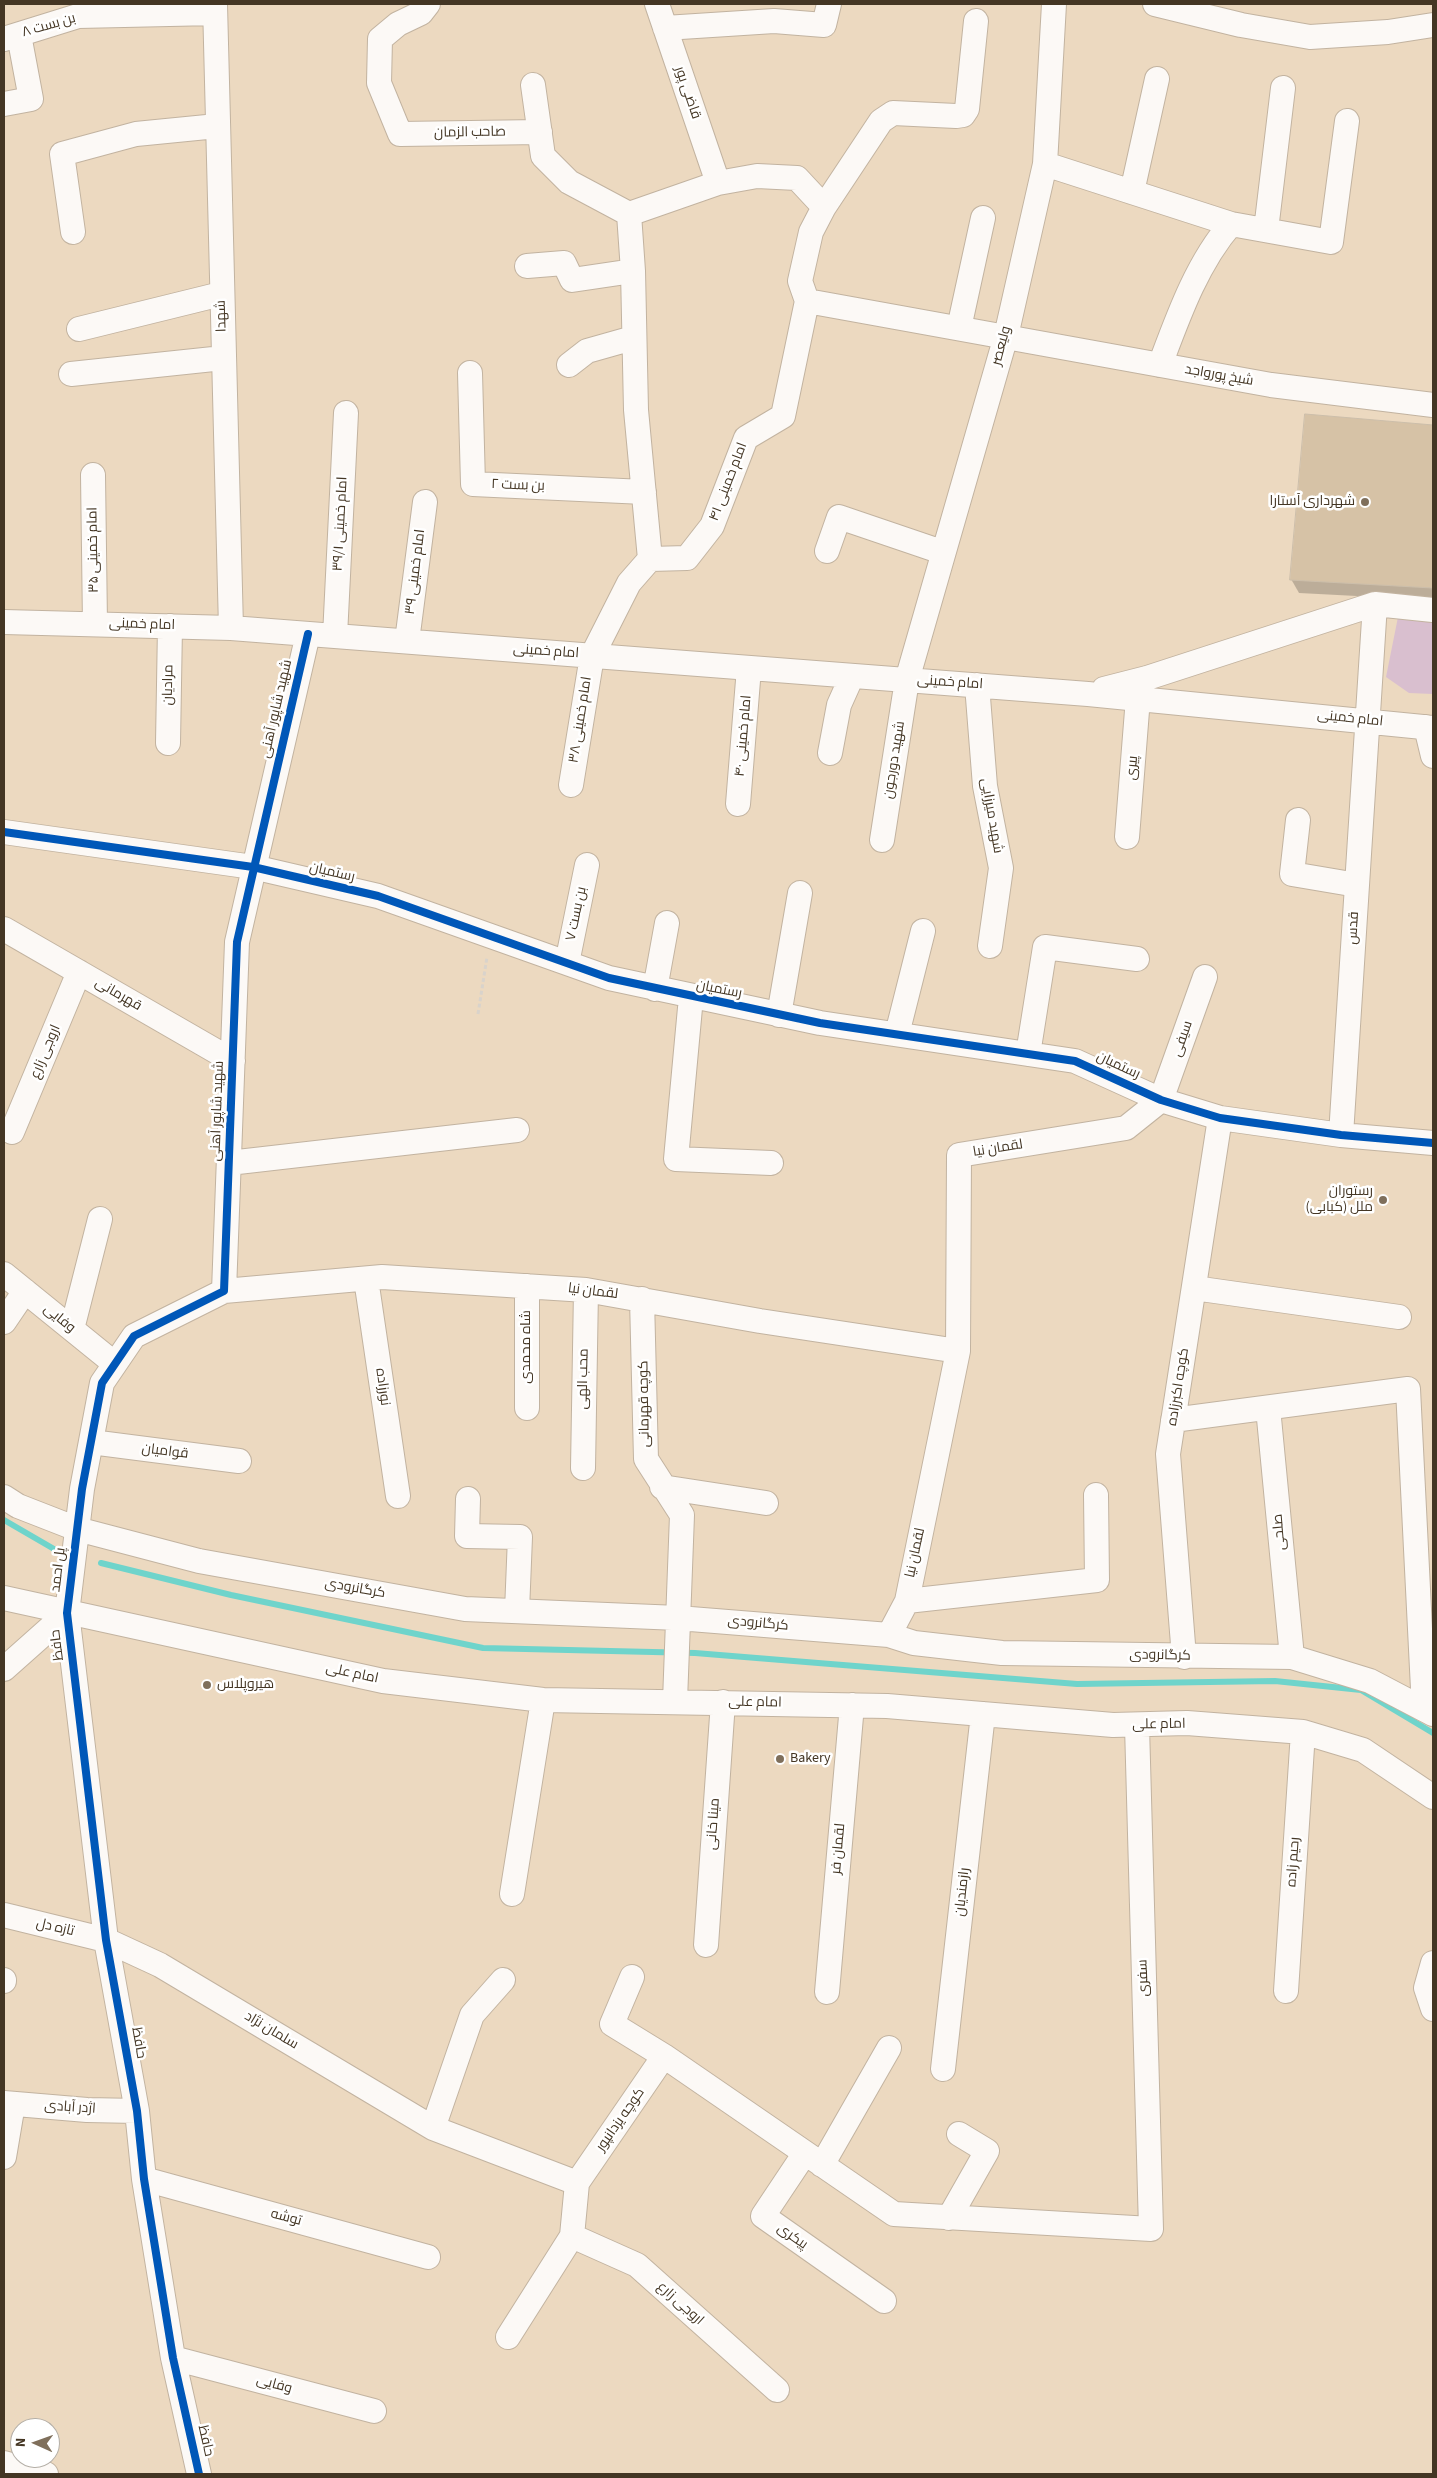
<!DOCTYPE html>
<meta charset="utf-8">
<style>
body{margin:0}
#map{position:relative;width:1437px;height:2478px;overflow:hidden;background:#ecd9c0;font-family:"Source Sans 3",sans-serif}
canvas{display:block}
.frame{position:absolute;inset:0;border:5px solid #443624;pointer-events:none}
.north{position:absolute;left:10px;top:2418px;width:50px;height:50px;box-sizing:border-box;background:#fff;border:1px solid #b4afa7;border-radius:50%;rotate:272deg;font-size:14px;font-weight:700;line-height:20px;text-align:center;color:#443624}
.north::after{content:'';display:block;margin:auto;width:18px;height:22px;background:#7f6f5b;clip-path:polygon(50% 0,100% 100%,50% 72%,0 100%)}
</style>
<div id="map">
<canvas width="1437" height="2478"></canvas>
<div class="frame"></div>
<div class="north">N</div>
</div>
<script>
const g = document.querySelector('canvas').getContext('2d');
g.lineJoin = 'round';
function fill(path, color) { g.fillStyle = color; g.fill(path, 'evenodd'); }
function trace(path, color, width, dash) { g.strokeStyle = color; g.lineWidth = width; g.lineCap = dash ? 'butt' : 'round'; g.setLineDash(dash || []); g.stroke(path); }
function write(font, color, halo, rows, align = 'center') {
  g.font = font + ' "Source Sans 3",Cairo,sans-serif'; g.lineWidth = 5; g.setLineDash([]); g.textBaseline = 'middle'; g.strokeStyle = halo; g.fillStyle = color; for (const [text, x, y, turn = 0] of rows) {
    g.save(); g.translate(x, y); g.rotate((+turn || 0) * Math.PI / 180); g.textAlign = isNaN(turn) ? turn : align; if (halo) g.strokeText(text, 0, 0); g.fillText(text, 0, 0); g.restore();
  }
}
fill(new Path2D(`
 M1398,617L1433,620V694L1409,693L1386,677Z`), '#d9bfcf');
fill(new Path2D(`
 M1306,415L1433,426V600L1299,593L1291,579Z`), '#0003');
trace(new Path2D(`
 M4,1520L54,1549
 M101,1563L231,1595L483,1648L695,1653L1077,1684L1275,1681L1361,1690L1433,1733`), '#6fd4cb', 6);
const building = new Path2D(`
 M1305,414L1433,425V588L1290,580Z`);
fill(building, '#d6c2a6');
trace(building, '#ccbeaa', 1);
const minor = new Path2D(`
 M215,4L231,628
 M428,4L421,13L398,24L380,39L379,83L400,134L540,132
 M657,4L718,183
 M1155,4L1241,25L1310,37L1388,32L1433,25
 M665,28L774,21L824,25L829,4
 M4,39L78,16L215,13
 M533,85L543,156L569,182L629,214L718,183L757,176L797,178L824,207
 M4,104L31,99L19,35
 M1045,164L1231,224
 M1132,192L1157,79
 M629,214L633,271L636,410L650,559
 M1266,230L1283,88
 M73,232L62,154L136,134L217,126
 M527,266L564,263L572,280L633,271
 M807,301L1271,385L1433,405
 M807,301L800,281L811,232L824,207L881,121L893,113L956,116L963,115L967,109L976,21
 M959,328L983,218
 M79,329L221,294
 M569,365L587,351L633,338
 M1160,365C1178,317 1197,263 1231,224L1331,242L1347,121
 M470,373L473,484L644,492
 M71,374L223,358
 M93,475L95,624
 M827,551L839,517L942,552
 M4,622L231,628L1088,694L1433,728
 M335,636L346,413
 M407,641L425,502
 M977,685L985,786L1001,868L990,946
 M1104,689L1147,678L1375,604L1433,610
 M1426,727L1433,756
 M168,743L170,626
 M830,753L839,705L852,676
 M571,785L592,656L629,583L650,559L687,558L712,526L746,438L783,416L807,301
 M738,804L749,668
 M1298,820L1292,874L1357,885
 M4,832L253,867L378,896L609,978L820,1023L1075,1061L1161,1100L1220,1118L1341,1135L1433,1143
 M1127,837L1138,698
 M882,840L907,680L1006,336L1045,164L1054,4
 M4,929L233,1061
 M567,963L587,865
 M655,989L667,923
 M691,997L676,1159L771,1163
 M779,1015L800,893
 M897,1034L923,931
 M1028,1054L1045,947L1137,959
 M12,1132L79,972
 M1341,1135L1375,604
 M229,1163L517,1130
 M4,1274L115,1364
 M366,1279L398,1496
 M1194,1288L1399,1317
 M224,1291L382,1277L586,1290L760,1321L958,1351
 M642,1299L646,1459L682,1515L675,1701
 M4,1322L25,1291
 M72,1329L100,1219
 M527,1408V1286
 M1268,1408L1292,1657
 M1173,1420L1408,1389L1424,1709
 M91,1442L239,1461
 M583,1468L586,1290
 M662,1487L766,1503
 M4,1497L18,1506L77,1529L199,1561L465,1609L678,1618L889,1635L914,1643L1002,1653L1292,1657L1370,1681L1433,1714
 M468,1499L467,1536L520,1537L517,1611
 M4,1598L383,1681L543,1700L887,1706L1113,1725L1187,1723L1303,1732L1363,1750L1433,1797
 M907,1601L1097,1580L1096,1495
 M889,1635L907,1601L958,1351L959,1155L1126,1128L1161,1100L1205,977
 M1184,1657L1168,1454L1220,1118
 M4,1669L67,1613
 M512,1894L543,1700
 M4,1915L106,1940L160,1965L433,2128L577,2183
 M706,1945L723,1702
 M1433,1963L1426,1988L1433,2009
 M632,1977L612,2024L664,2056L894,2214L1151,2229L1137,1726
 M4,1980V1981
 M1286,1991L1303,1732
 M827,1992L852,1705
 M943,2069L983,1714
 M4,2103L87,2110L137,2111
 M433,2128L472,2015L503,1980
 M805,2153L763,2216L884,2301
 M4,2157L13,2104
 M822,2165L889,2048
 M144,2179L428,2257
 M949,2218L987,2151L959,2134
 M572,2236L637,2265L777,2390
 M508,2337L572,2236L577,2183L664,2056
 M173,2358L374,2411
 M4,2463L46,2474
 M199,2474L173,2358L144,2179L137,2111L106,1940L67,1613L82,1489L102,1383L134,1336L224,1291L237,942L308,634`);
trace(minor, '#c2b3a0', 26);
trace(new Path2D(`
 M478,1014L487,957`), '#d9d3cb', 3, [4, 2.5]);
trace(minor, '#fcf9f6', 24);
trace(new Path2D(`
 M4,832L253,867L378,896L609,978L820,1023L1075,1061L1161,1100L1220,1118L1341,1135L1433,1143
 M199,2474L173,2358L144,2179L137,2111L106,1940L67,1613L82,1489L102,1383L134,1336L224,1291L237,942L308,634`), '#0057b8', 8);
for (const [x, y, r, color] of [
 [1365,502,5,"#7f6f5b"],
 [1383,1200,5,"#7f6f5b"],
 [207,1685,5,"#7f6f5b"],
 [780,1759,5,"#7f6f5b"]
]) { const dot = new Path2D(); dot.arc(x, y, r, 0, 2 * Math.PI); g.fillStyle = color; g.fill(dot); trace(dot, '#fff', 2); }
write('14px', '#443624', '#fff', [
 ["بن بست ۸",49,26,-16],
 ["قاضی پور",687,93,71],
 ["صاحب الزمان",470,133,-1],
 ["شهدا",222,316,-92],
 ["ولیعصر",1002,346,-75],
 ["شیخ پورواجد",1219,376,10],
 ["امام خمینی ۴۱",729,482,-69],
 ["بن بست ۲",518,486,2],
 ["امام خمینی ۳۹/۱",341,524,-87],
 ["امام خمینی ۳۵",94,550,-91],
 ["امام خمینی ۳۹",416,572,-83],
 ["امام خمینی",142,625,2],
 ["امام خمینی",546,652,4],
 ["امام خمینی",950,683,4],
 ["مرادیان",169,685,-89],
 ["شهید شاپور آهنی",277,709,-77],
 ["امام خمینی",1350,719,6],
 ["امام خمینی ۳۸",581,720,-81],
 ["امام خمینی ۴۰",744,736,-85],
 ["شهید دورجون",895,760,-81],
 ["پیری",1133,768,-85],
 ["شهید میرزایی",991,816,80],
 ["رستمیان",332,873,13],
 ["بن بست ۷",577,914,-78],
 ["قدس",1354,928,-86],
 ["رستمیان",719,990,11],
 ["قهرمانی",118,995,30],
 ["سیفی",1183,1039,-71],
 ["اروجی زارع",46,1052,-67],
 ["رستمیان",1118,1066,25],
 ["شهید شاپور آهنی",218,1111,-88],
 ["لقمان نیا",998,1149,-9],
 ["لقمان نیا",593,1292,7],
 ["وفایی",59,1319,39],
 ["شاه محمدی",527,1347,-90],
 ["محب الهی",584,1379,-89],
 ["نورزاده",382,1387,82],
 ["کوچه اکبرزاده",1179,1387,-81],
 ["کوچه قهرمانی",645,1404,-91],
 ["قوامیان",165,1452,7],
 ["صلحی",1280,1532,-95],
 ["لقمان نیا",916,1553,-78],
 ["پل احمد",59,1570,-83],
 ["کرگانرودی",355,1589,10],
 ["کرگانرودی",758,1624,5],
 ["حافظ",58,1645,-97],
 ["کرگانرودی",1160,1656,1],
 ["امام علی",352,1674,12],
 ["امام علی",755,1703,1],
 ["امام علی",1159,1725,-1],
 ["مینا خانی",714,1824,-86],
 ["لقمان فر",839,1849,-85],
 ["رحیم زاده",1294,1862,-86],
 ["رازمندیان",963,1892,-84],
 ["تازه دل",55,1928,13],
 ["سفری",1144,1978,-92],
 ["سلمان نژاد",271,2031,31],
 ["حافظ",138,2043,80],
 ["اژدر آبادی",70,2108,4],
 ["کوچه یزدانپور",621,2120,-55],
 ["توشه",286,2218,15],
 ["پیکری",792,2237,35],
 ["اروجی زارع",680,2304,42],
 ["وفایی",274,2385,15],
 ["حافظ",205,2441,77]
]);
write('14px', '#443624', '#fff', [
 ["شهرداری آستارا",1355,502],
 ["رستوران",1373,1192],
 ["ملل (کبابی)",1373,1208],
 ["هیروپلاس",217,1685,"left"],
 ["Bakery",790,1759,"left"]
], 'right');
</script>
